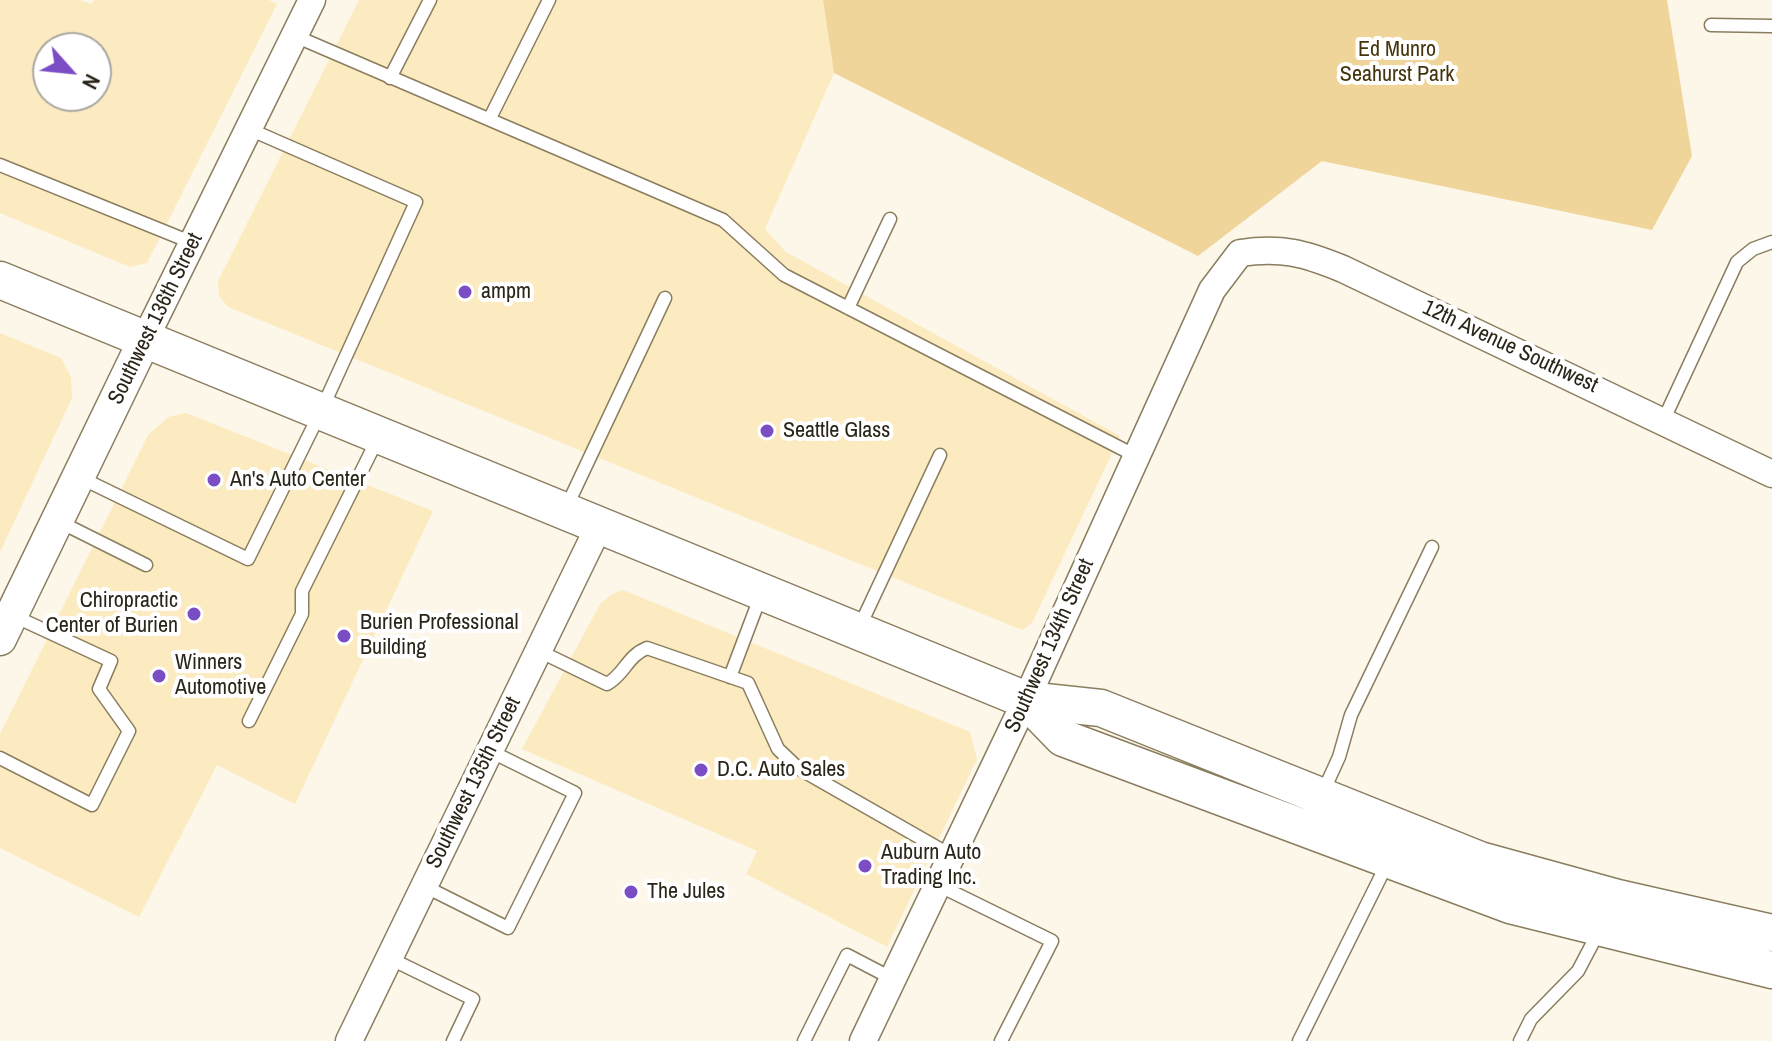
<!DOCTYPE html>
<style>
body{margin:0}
#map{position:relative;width:1772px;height:1041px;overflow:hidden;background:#fdf7ea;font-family:"Archivo Narrow",sans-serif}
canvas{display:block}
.north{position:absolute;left:32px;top:32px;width:80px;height:80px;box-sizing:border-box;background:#fff;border:2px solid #aaa8a3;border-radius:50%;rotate:117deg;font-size:22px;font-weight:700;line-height:32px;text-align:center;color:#2b2519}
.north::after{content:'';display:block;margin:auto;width:28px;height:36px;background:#7a4dc5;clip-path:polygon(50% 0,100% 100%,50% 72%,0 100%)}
</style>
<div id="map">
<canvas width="1772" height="1041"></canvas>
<div class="north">N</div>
</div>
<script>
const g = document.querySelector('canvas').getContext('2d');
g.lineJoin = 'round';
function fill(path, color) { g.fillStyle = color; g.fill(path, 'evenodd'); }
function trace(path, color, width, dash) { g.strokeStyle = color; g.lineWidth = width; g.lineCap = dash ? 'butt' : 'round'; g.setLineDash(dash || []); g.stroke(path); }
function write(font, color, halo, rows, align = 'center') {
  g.font = font + ' "Archivo Narrow",sans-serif'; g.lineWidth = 8; g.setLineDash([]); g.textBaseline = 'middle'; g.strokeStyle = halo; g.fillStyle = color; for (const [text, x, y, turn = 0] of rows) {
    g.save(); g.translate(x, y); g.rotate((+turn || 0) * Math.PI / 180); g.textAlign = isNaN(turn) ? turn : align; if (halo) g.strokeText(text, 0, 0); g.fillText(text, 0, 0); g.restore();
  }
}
fill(new Path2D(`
 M0,0H80L91,4L94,0H269L277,4L147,263L130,267L0,213ZM48,48H96V96H48Z
 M359,0H823L834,73L765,229L786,252L1120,436L1032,623L1022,630L228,307L219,296L218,281Z
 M0,333L61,358L71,377L72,398L0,552Z
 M186,413L433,511L295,804L217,765L139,917L0,848V734L148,435L168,417Z
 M623,590L970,732L977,759L887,947L746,874L757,851L522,749L600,604L612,594Z`), '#fceac1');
fill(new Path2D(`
 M823,0H1667L1692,156L1652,230L1322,161L1198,256L834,73Z`), '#efd59a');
const service = new Path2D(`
 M1711,25L1772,26
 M295,36L723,220L784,275L1136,456
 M390,78L430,0
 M490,118L549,0
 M0,165L193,243
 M848,308L890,219
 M1664,419L1737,262L1753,249L1772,242
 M79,477L248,559L321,411L416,202L249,129
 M566,508L665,298
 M58,521L146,565
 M859,628L940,455
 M539,651L607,684C625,674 627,656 647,648L748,683L778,749L798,768L952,856
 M730,677L761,595
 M249,721L302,614V591L378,438
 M0,758L92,805L129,731L99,689L111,661L14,616
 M1323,792L1339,757L1351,715L1432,547
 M938,885L1052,941L1001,1041
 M424,886L508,928L575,793L490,751
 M389,958L473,999L453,1041
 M804,1041L847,955L893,979
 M1299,1041L1387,864
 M1520,1041L1531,1019L1578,971L1599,931`);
const minor = new Path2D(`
 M145,339L312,0
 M349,1041L599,526
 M863,1041L1026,700L1212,290L1240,253C1282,247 1304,253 1343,269L1772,474`);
const tertiary = new Path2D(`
 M0,639L145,339`);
const secondary = new Path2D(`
 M0,280L1026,700L1101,708L1480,860L1618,898L1772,933
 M1026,700L1063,738L1510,905L1772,970`);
trace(service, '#8a7d5e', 15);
trace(minor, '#8a7d5e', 29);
trace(tertiary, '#8a7d5e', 35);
trace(secondary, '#8a7d5e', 39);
trace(service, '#fff', 12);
trace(minor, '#fff', 26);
trace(tertiary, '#fff', 32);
trace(secondary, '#fff', 36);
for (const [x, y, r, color] of [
 [465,292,8,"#7a4dc5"],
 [767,431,8,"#7a4dc5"],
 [214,480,8,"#7a4dc5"],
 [194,614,8,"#7a4dc5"],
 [344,636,8,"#7a4dc5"],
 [159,676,8,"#7a4dc5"],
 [701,770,8,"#7a4dc5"],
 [865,866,8,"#7a4dc5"],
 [631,892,8,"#7a4dc5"]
]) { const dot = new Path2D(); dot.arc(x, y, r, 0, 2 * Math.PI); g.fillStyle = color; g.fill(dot); trace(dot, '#fff', 3); }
write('22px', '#43340d', '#fff', [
 ["Ed Munro",1397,50],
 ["Seahurst Park",1397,75]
]);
write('22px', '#2b2519', '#fff', [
 ["ampm",481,292],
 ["Seattle Glass",783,431],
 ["An's Auto Center",230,480],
 ["Chiropractic",178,601,"right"],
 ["Center of Burien",178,626,"right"],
 ["Burien Professional",360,623],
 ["Building",360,648],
 ["Winners",175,663],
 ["Automotive",175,688],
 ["D.C. Auto Sales",717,770],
 ["Auburn Auto",881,853],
 ["Trading Inc.",881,878],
 ["The Jules",647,892]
], 'left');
write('22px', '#2b2519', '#fff', [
 ["Southwest 136th Street",156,319,-64],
 ["12th Avenue Southwest",1510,347,25],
 ["Southwest 134th Street",1050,646,-66],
 ["Southwest 135th Street",474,783,-64]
]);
</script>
